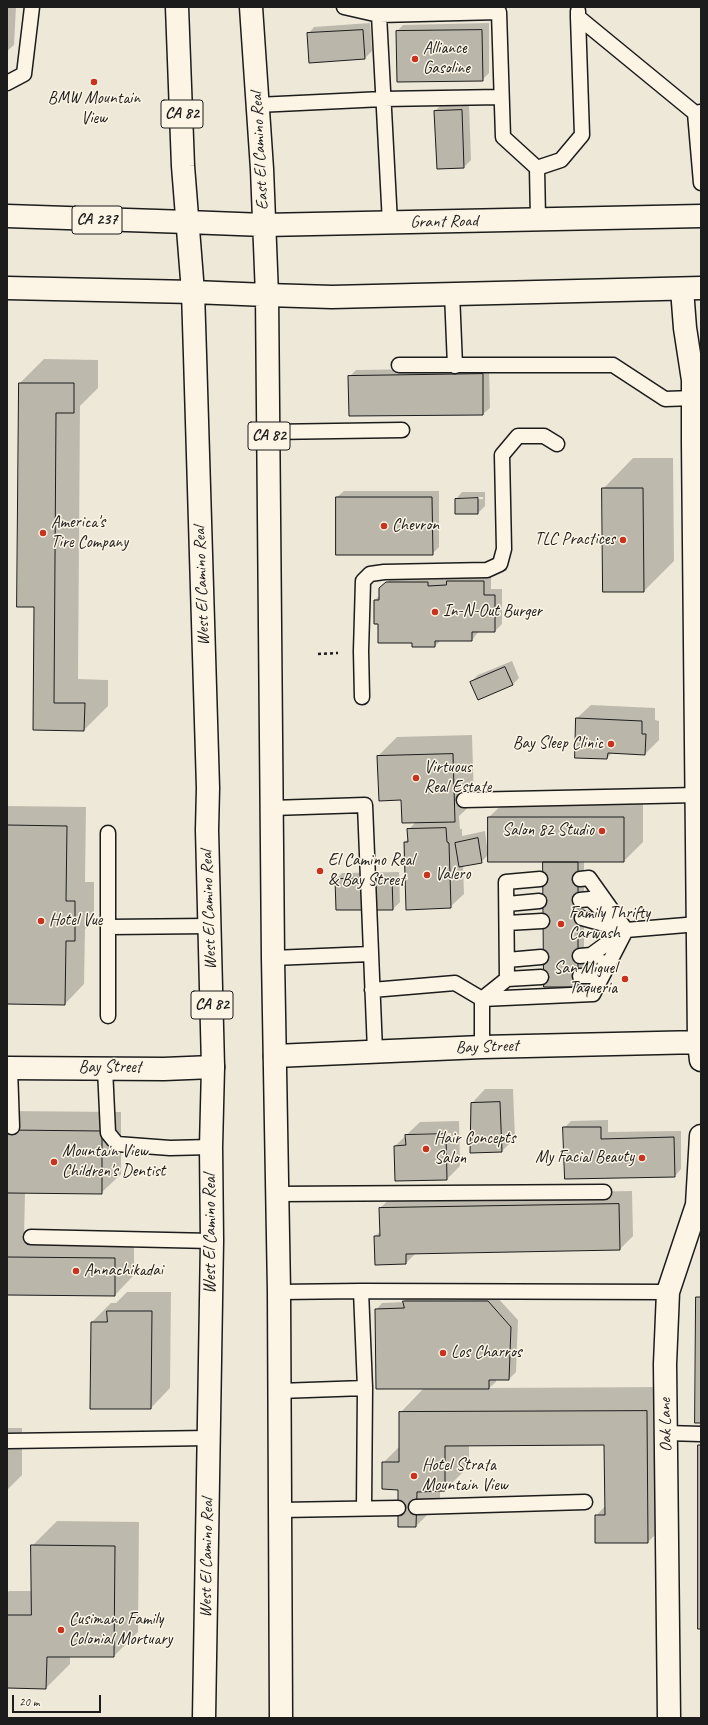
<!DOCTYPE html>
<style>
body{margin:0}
#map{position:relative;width:708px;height:1725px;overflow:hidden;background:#eee8d9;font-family:Caveat,sans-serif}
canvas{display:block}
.frame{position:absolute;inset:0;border:8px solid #1c1c1c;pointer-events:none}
.scale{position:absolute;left:12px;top:1695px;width:89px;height:18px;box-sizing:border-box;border:2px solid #1c1c1c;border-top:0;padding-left:5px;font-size:12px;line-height:14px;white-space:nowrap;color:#1c1c1c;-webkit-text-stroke:3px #fcf5e5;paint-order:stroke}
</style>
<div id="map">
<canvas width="708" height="1725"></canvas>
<div class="frame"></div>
<div class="scale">20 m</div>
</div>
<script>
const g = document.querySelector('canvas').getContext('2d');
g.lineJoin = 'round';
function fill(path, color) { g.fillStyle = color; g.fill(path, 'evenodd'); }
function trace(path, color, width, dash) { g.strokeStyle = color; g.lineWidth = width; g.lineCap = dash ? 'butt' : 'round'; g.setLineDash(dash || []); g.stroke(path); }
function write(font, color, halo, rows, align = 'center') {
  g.font = font + ' Caveat,sans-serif'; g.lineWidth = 3; g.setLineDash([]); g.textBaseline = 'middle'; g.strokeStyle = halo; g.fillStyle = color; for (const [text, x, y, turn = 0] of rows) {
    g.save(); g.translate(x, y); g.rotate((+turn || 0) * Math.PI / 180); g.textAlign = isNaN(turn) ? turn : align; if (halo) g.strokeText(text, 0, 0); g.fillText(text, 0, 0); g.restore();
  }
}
fill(new Path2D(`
 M7,7H16L14,45L7,51Z
 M370,23L372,51L365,58L310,62L308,34L314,27Z
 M489,23V73L482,80L397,31L403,25Z
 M442,104H469L471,160L464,167L435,111Z
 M44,359L98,360V388L80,406L78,679L108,680V706L84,730L34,729L35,606L20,383Z
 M489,368L490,408L483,414L349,377L356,370Z
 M633,458H673L674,561L644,591L603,489Z
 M344,491H439V547L432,554L337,497Z
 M462,492H485V506L478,513L456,499ZM483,497V499L461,500V498Z
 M454,575H491V589H502V624L495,631H479L472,640H441L435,646L413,642L379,623L375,600L380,595V588L394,576H434L435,579H450Z
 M512,661L519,678L512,685L471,682L478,675Z
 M591,705L655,708V720L659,721V740L645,754L612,753L607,758L577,718Z
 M472,735L474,802L459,816L460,829H462V836L485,831L488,855L481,862L463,865L464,894L450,907L405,842L409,838L408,830L416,822L402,799L380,800L378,756L397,737Z
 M509,798H643V842L624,861H584V979L577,986L544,862L489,817Z
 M7,806L86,807L85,882H94V920L85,929L84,984L65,1004L7,1003Z
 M399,872L400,902L393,909L336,879L342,873Z
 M485,1089H513L515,1138L502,1151L472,1103Z
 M7,1111L121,1112V1174L101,1193L25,1192L24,1238L134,1239V1275L115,1295L7,1294Z
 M608,1120V1132L681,1131V1169L675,1176L564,1128L571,1121Z
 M459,1121L460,1166L447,1179L395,1146L420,1122ZM451,1133V1135L414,1136L416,1134Z
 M632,1191L633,1236L620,1249L416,1253L406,1263L376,1264L375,1236L381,1231L380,1208L394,1195Z
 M127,1292H171L170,1388L151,1408L92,1322L111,1303H116Z
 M410,1295H495L518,1320L516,1372L509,1379H496V1382L489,1388L671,1387L672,1518L648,1542H596V1516L606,1505L605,1444L469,1445V1466L445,1490H440V1502L416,1526L399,1489L383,1463L400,1446V1413L424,1388L376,1310L382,1303L403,1302Z
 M7,1428H22V1475L7,1490Z
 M57,1521L139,1522L138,1632L114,1656H70V1664L46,1688L7,1687V1593L9,1591H32V1546Z`), '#0003');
const building = new Path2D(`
 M363,30L365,59L309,63L307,33Z
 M482,30L483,81L397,82L396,31Z
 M462,110L464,168L437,169L434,111Z
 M483,374V415L349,416L348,376Z
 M19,383H74V413H56L54,703H85L84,731L33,730L34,607H17Z
 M602,488H643L644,592H603Z
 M336,497H432L433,555H336Z
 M478,498V514H455V499Z
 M447,581H484V595H495V632H472V641H435V647H412V643H378V624H374V600H379V588L386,582H428V586L446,585Z
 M505,667L513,685L478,700L470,682Z
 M576,718L642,721V734H646L645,755L608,753L607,759L575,758Z
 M453,754L455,822L402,823L401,800L379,801L377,756Z
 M488,817H624V862H488Z
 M7,825L67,826L66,901H75V941H66L65,1005L7,1004Z
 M446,828L447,842L449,843L451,908L406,910L404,842H408L407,829Z
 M478,838L482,863L459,867L455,843Z
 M543,862H578V987H544Z
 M392,878L393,910H336L335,879Z
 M500,1102L502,1152L470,1153L471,1103Z
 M563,1127H601V1139L674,1137L675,1177L565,1179Z
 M7,1130L102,1131V1194L7,1193Z
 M446,1134L447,1180L395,1181L394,1146L406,1145L405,1135Z
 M619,1204L620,1250L406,1254V1264L375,1265L374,1236H380L379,1208Z
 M7,1257L115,1258V1296L7,1295Z
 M696,1297H701V1423H695Z
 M403,1301H488L511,1327L509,1380H489V1389H376L375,1309L404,1308Z
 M107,1311H152L151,1409H90L91,1322H107Z
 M647,1411L648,1543H595V1515H605L604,1445L445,1446V1491L417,1492L416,1527H398V1490L382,1489V1462H399V1412Z
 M698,1445H701V1629H698Z
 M31,1545L115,1546L114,1657H47L46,1689L7,1688V1615H31Z`);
fill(building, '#bab6aa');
trace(building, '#1c1c1c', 1);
const lane = new Path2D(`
 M344,7L379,15L499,12L503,137L537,168L538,219
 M578,11V17L695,113L701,112
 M379,15L390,223
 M7,83L24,74L32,7
 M257,105L383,99L500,97
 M695,113L701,183
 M537,168L561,160L582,135L578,17
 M452,293L455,366
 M399,365H613L665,399L694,398
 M269,432L402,430
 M362,697L361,651L363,581L370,574L384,572L487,570L500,564L504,549L502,455L518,436H544L557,444
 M464,800L697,795
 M272,808L365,805L375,1051
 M108,833V1016
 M580,879L589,878L626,930
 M580,900L590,899L610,917
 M507,904L539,901
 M582,918L622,929
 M507,923L542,921
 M109,927L209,926
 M580,956L591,955L624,931
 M273,958L370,954
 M507,960L541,957
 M580,976H592L602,962
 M507,979L541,977
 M372,990L455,983L482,999L593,994L626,930L698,924
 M482,1047V999L507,979L506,882L540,879
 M10,1068L12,1127
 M105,1068L108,1133L117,1144L170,1148L211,1147
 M277,1194L604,1192
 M31,1237L212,1241
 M361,1291L668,1292
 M279,1292L361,1291L365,1388L279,1391
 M666,1433L701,1434
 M7,1441L209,1438
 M416,1507L585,1502
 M364,1508L365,1388
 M280,1510L398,1508`);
const street = new Path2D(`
 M682,289L685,328L693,380V443L699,1042L701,1060
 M275,1056L482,1047L701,1042
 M7,1068L164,1069L213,1067
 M669,1718L665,1364L668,1292L697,1205L701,1136`);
const secondary = new Path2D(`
 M264,225L701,216
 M267,295L332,297L701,288`);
const primary = new Path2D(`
 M177,7L183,166L193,292L195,355L208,788L207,830L213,1067L211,1147L212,1241L204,1718
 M251,7L262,169L267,295L273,958L279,1292L281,1718
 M187,222L264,225
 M193,292L267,295`);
const highway = new Path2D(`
 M7,216L187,222
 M7,288L193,292`);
trace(lane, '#1c1c1c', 17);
trace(street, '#1c1c1c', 25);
trace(secondary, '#1c1c1c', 25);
trace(primary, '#1c1c1c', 25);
trace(highway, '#1c1c1c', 25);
trace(new Path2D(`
 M318,654L338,653`), '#1c1c1c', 2.5, [3, 3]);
trace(lane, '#fcf5e5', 14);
trace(street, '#fcf5e5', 22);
trace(secondary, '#fcf5e5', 22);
trace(primary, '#fcf5e5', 22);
trace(highway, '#fcf5e5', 22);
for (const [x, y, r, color] of [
 [415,59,4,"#c8321e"],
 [94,82,4,"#c8321e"],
 [384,526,4,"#c8321e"],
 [43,533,4,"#c8321e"],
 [623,540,4,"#c8321e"],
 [435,612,4,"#c8321e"],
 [611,744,4,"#c8321e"],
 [416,778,4,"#c8321e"],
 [602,831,4,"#c8321e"],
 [320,871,4,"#c8321e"],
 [427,875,4,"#c8321e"],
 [41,921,4,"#c8321e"],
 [561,924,4,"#c8321e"],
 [625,979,4,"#c8321e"],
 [426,1149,4,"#c8321e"],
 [642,1158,4,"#c8321e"],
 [54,1162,4,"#c8321e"],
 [76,1271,4,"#c8321e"],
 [443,1353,4,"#c8321e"],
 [414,1476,4,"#c8321e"],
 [61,1630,4,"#c8321e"]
]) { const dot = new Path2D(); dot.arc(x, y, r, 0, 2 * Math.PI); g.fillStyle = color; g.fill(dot); trace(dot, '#fcf5e5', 1.5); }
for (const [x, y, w] of [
 [182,114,42],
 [97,220,50],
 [269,436,42],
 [212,1005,42]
]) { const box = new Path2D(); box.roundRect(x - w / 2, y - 14, w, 28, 3); g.fillStyle = '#fcf5e5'; g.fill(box); trace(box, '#1c1c1c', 1); }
write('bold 16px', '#1c1c1c', null, [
 ["CA 82",182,114],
 ["CA 237",97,220],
 ["CA 82",269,436],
 ["CA 82",212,1005]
]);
write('17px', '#1c1c1c', '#fcf5e5', [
 ["Alliance",423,49],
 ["Gasoline",423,69],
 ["BMW Mountain",94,99,"center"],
 ["View",94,119,"center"],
 ["America's",51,523],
 ["Tire Company",51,543],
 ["Chevron",392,526],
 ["TLC Practices",615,540,"right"],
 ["In-N-Out Burger",443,612],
 ["Bay Sleep Clinic",603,744,"right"],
 ["Virtuous",424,768],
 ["Real Estate",424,788],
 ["Salon 82 Studio",594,831,"right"],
 ["El Camino Real",328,861],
 ["& Bay Street",328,881],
 ["Valero",435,875],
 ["Family Thrifty",569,914],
 ["Carwash",569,934],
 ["Hotel Vue",49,921],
 ["San Miguel",617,969,"right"],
 ["Taqueria",617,989,"right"],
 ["Hair Concepts",434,1139],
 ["Salon",434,1159],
 ["Mountain View",62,1152],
 ["Children's Dentist",62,1172],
 ["My Facial Beauty",634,1158,"right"],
 ["Annachikadai",84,1271],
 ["Los Charros",451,1353],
 ["Hotel Strata",422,1466],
 ["Mountain View",422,1486],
 ["Cusimano Family",69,1620],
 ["Colonial Mortuary",69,1640]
], 'left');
write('17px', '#1c1c1c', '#fcf5e5', [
 ["East El Camino Real",260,151,-93],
 ["Grant Road",444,222,-1],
 ["West El Camino Real",202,586,-92],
 ["West El Camino Real",209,910,-92],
 ["Bay Street",487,1047,-2],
 ["Bay Street",110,1068],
 ["West El Camino Real",211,1234,-90],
 ["Oak Lane",666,1425,-91],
 ["West El Camino Real",207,1558,-89]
]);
</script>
